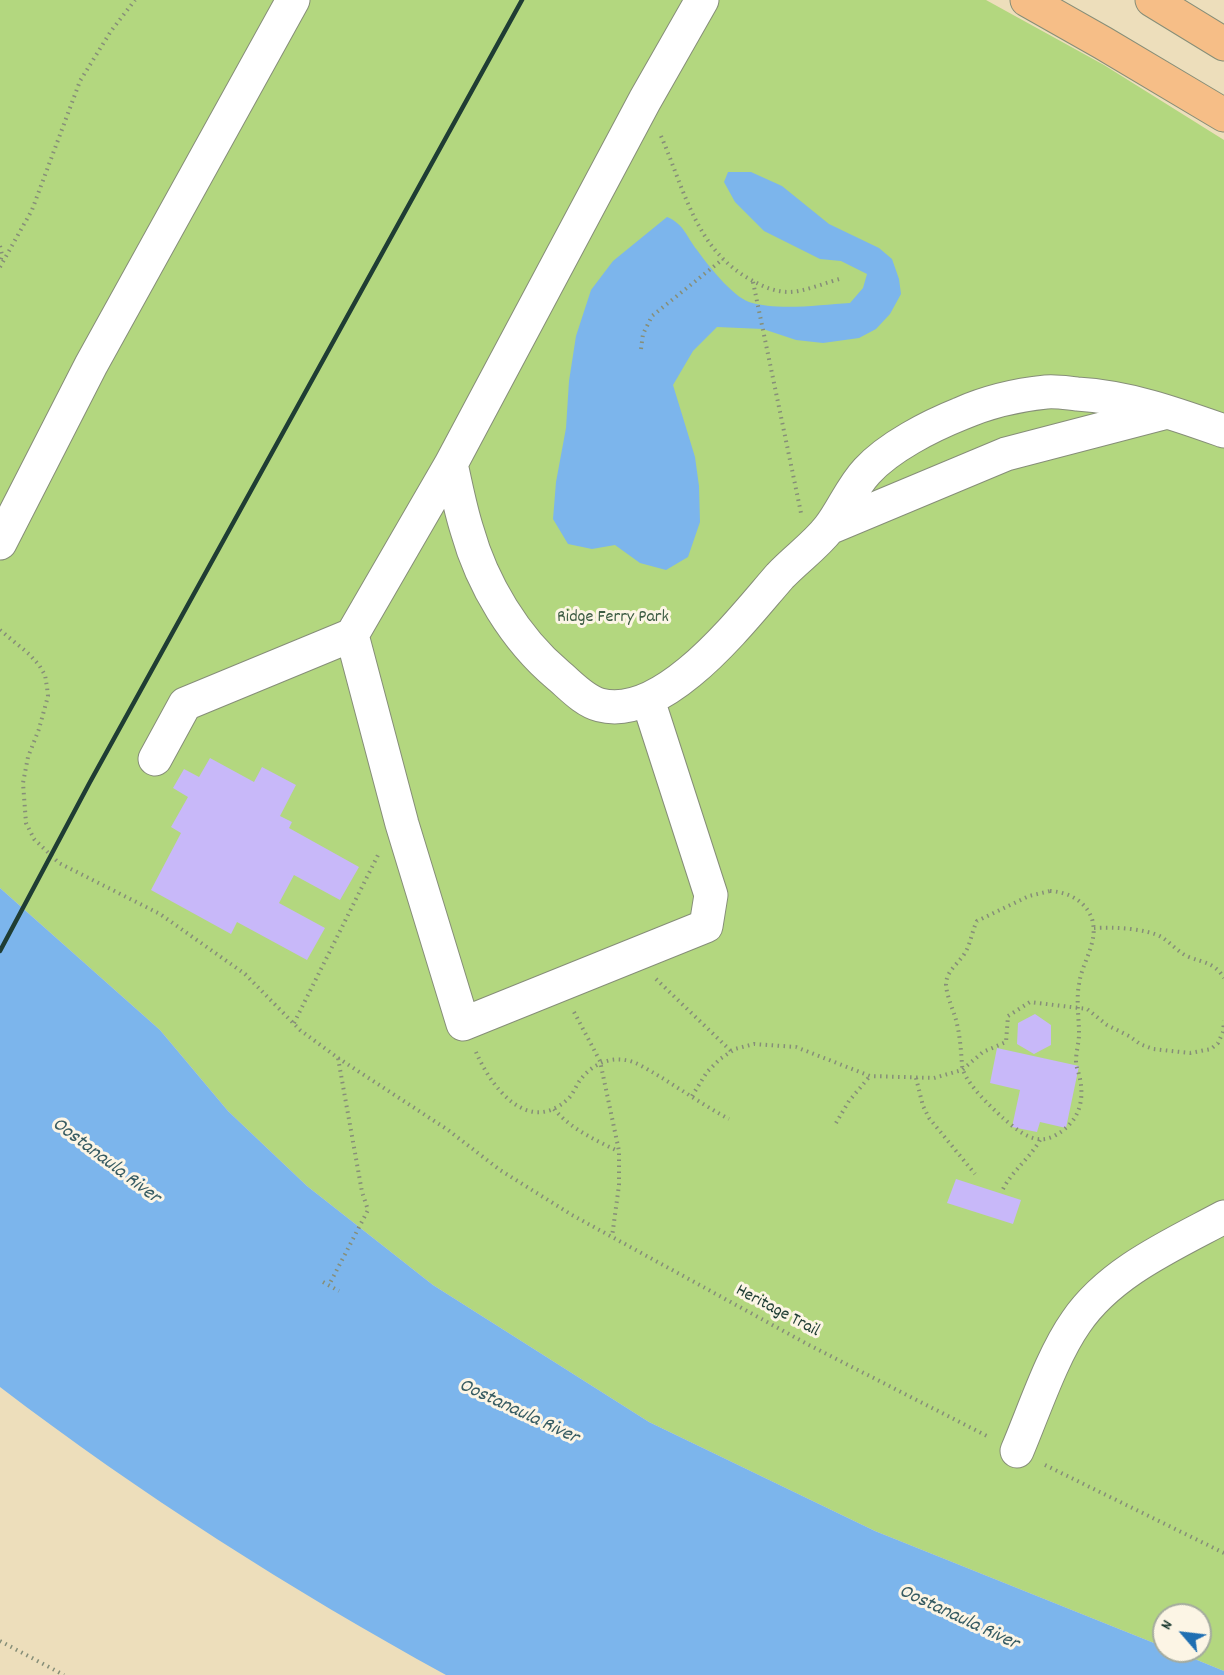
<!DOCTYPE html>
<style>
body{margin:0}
#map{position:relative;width:1224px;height:1675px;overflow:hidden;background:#eddebb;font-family:Dekko,sans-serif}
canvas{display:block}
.north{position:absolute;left:1152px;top:1603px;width:60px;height:60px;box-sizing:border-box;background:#fcf5e5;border:2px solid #a4ab9e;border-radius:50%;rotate:298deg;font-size:16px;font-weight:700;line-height:24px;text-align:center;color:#1f3d34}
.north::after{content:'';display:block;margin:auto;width:21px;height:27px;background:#1f6fb2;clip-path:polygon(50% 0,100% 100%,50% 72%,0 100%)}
</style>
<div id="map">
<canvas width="1224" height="1675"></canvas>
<div class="north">N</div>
</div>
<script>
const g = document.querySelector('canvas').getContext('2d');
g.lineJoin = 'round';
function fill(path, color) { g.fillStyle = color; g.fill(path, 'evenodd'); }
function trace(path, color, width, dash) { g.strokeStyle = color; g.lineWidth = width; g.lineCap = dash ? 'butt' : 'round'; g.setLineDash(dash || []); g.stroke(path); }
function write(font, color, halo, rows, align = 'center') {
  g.font = font + ' Dekko,sans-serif'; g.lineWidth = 6; g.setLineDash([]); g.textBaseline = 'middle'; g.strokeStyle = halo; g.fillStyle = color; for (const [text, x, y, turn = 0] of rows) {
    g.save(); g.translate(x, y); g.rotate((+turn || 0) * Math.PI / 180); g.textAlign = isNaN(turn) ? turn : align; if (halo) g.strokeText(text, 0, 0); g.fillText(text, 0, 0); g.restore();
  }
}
fill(new Path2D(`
 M0,0H986L1104,65L1224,140V1671L1175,1651H1200V1615H1164V1647L875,1531L649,1422L433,1285L307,1186L228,1111L160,1030L0,888Z`), '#b3d77f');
fill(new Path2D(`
 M728,172H751L782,186L829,224L879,248L892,259L899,279L901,294L890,314L876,329L859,338L823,343L796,340L763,329L717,327L693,351L673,385L695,457L699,486L700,522L688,557L666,570L640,563L615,545L592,549L568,544L553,519L556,482L566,428L569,381L576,336L591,290L613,261L667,217C684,224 686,236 697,250C707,264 732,296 749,302C777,311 819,305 850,303L863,288L867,274L841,261L820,259L764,231L735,202L724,182Z
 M0,888L160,1030L228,1111L307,1186L433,1285L649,1422L875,1531L1164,1647V1651H1175L1224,1671V1675H446C291,1590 140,1494 0,1387Z`), '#7cb5ec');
fill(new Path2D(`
 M210,758L254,782L262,767L296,785L280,816L292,822L289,828L359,867L340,900L294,875L279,903L325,928L307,960L237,922L231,934L151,890L181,833L171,827L188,797L173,788L184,769L199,777Z
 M1035,1014L1051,1025V1045L1034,1054L1017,1044L1018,1023Z
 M997,1048L1079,1066L1066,1128L1040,1122L1037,1132L1012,1127L1020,1090L990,1083Z
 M956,1179L1021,1200L1013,1224L947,1203Z`), '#c8b8f9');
const minor = new Path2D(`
 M702,0L645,100L451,464C456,486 460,508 467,530C482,584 515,639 558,675C570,685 584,701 600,705C665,722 743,618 780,576C796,559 815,546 829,528C843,510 851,488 867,471C889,447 930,426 960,414C987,402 1016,395 1046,392C1056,391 1067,393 1077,394C1129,397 1176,414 1224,431
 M829,528L1006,454L1167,412
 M0,543L91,365L293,0
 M352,635L402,824L463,1024L706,926L711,895L648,700
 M155,759L185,704L352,635L451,464
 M1017,1451C1034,1411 1052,1356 1076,1322C1110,1272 1172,1245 1224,1217`);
const major = new Path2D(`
 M1027,0L1103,43L1224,115
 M1152,0L1224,44`);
trace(minor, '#868e78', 35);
trace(major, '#868e78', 35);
trace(new Path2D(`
 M661,136C685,191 696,251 753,281C764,287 776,292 789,292C804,292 827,282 843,278
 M0,246L2,255L0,262
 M0,267L32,210L80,81L111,31L135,0
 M753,282L801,513
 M641,349L643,334L652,316L723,259
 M0,630L29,654L39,665L45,675L47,687L48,696L39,729L28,757L23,783L26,823L34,839L59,863L160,914L245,974L300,1030L338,1058L362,1192L368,1210L329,1285
 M1050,891C1068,892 1086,901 1092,919C1099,942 1082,962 1079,984C1076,1000 1079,1018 1079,1034C1079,1043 1076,1052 1076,1061C1076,1067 1079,1073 1080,1079C1085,1104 1077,1124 1054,1136C1035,1146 1018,1131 1003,1118C991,1107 963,1081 962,1065C961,1050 960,1035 956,1020C953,1009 947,997 946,985C946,970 960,963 966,951C971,942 972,931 977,921L1029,896Z
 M1094,928C1113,927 1147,928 1163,938C1172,944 1179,953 1189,957C1204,963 1215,963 1224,978
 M656,979L731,1051
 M574,1012L600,1061L619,1151V1185L612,1237
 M294,1023L378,855
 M476,1052C491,1087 528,1136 568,1099C574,1093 576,1085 581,1079C591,1066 607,1057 625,1060C635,1061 645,1068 654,1073C679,1088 703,1105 729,1119
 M338,1058L448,1130L500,1170L572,1215L809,1345L989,1437
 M916,1078L923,1106L929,1118L975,1174
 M692,1096L707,1072L720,1059L735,1049L754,1044L796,1047L870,1076L934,1078L962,1070L983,1052L1006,1042L1008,1016L1030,1002L1087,1009L1107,1025L1129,1036L1140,1044L1153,1049L1190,1053L1211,1049L1218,1043L1223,1032L1224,1021
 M554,1109C571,1129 595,1140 618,1151
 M836,1123L849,1101L870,1076
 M1003,1189C1013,1170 1030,1158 1040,1140
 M323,1282L339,1291
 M1045,1465L1224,1553
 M0,1641L64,1675`), '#868e78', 4, [1.5, 4.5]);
trace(minor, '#fff', 33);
trace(major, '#f6be87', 33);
trace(new Path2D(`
 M0,951L90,782L522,0`), '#1f3d34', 4.5);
write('18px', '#3d5c43', '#fcf5e5', [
 ["Ridge Ferry Park",613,619]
]);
write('18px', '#1f3d34', '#fcf5e5', [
 ["Heritage Trail",777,1312,28]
]);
write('italic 20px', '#365b62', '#fcf5e5', [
 ["Oostanaula River",105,1162,37],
 ["Oostanaula River",518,1413,25],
 ["Oostanaula River",958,1619,25]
]);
</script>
